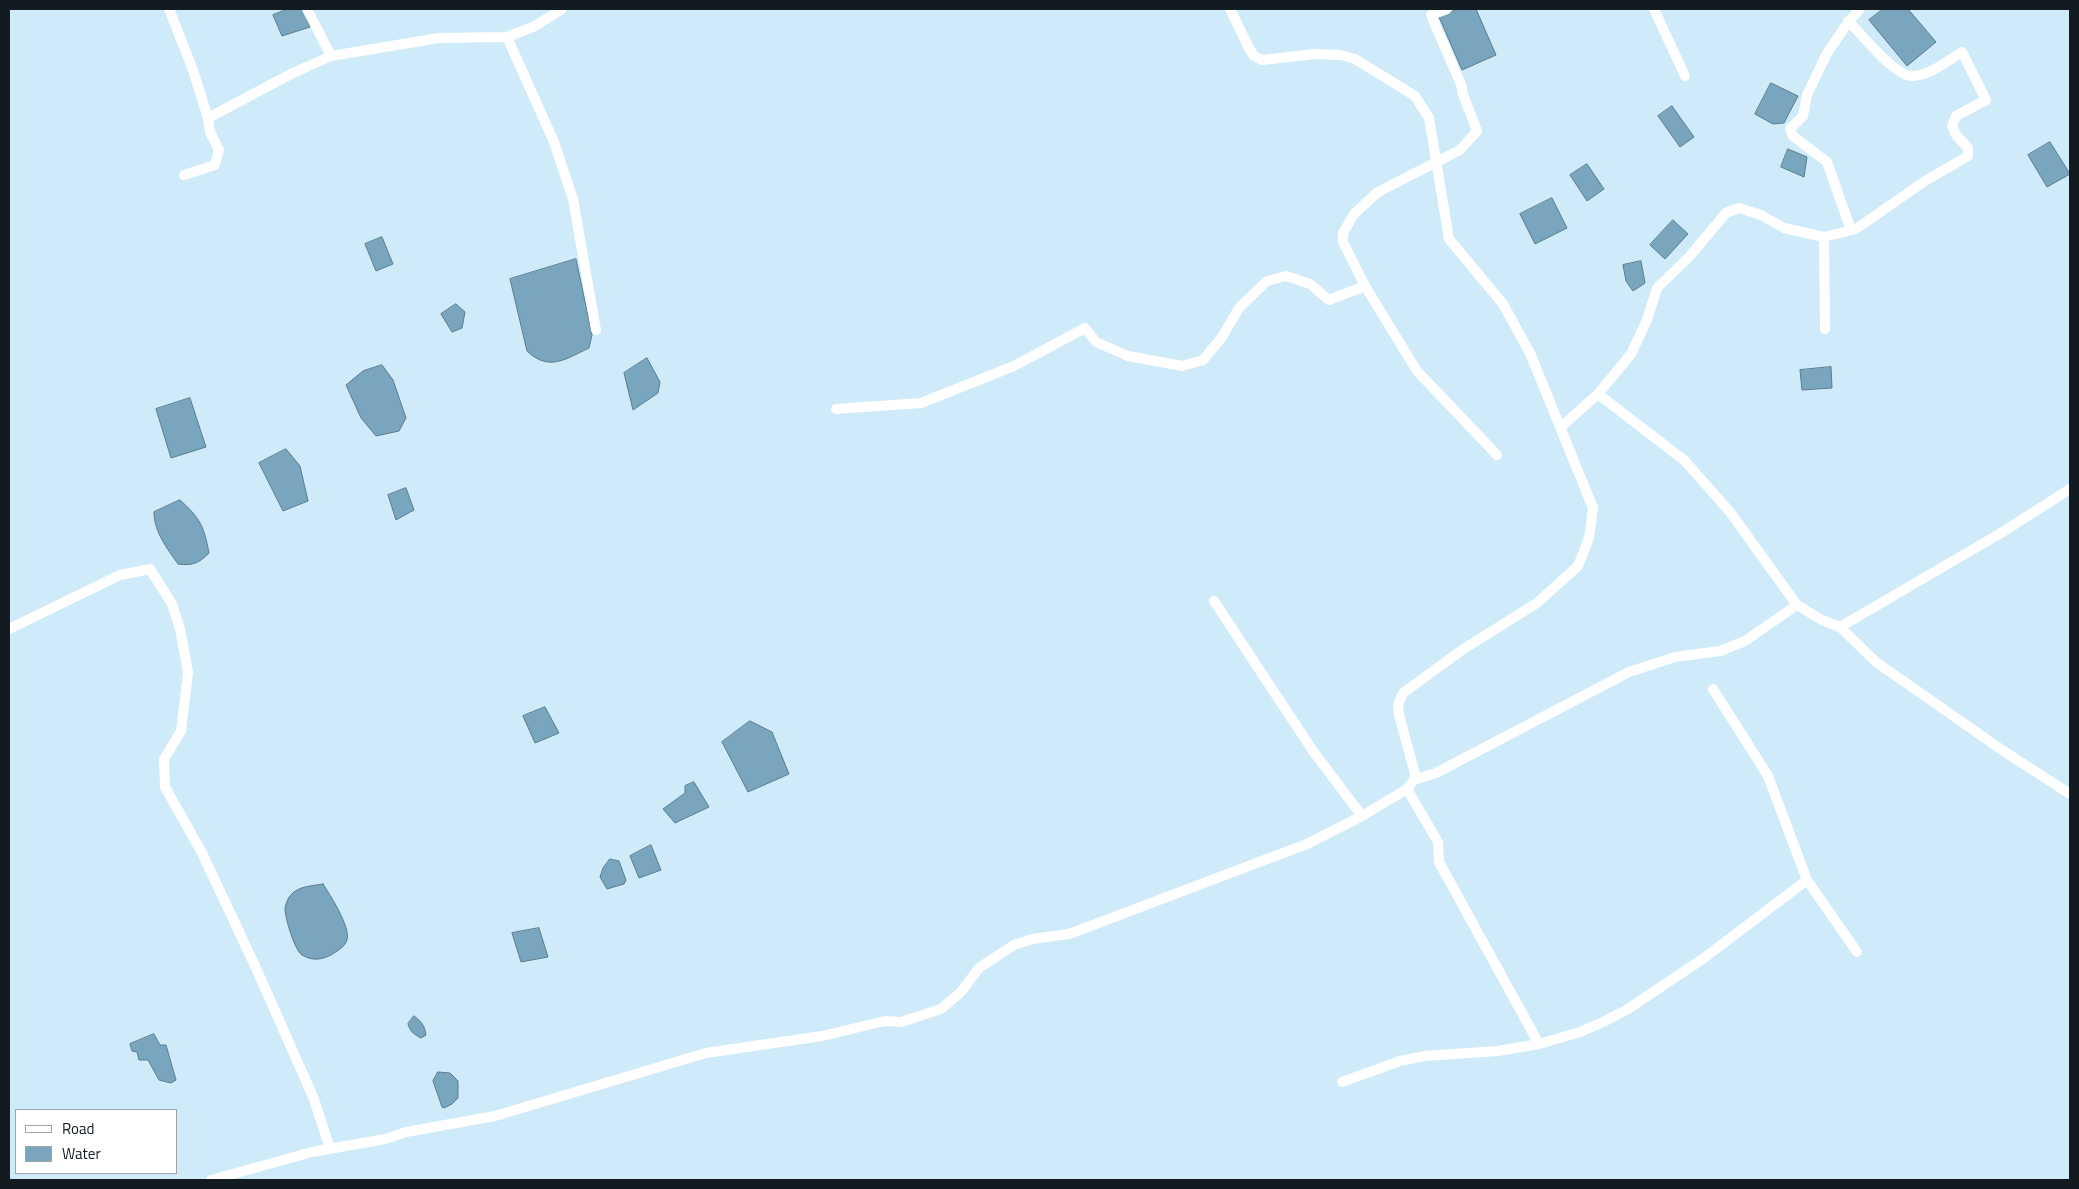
<!DOCTYPE html>
<style>
body{margin:0}
#map{position:relative;width:2079px;height:1189px;overflow:hidden;background:#cfeaf8;font-family:"Titillium Web",sans-serif}
canvas{display:block}
.frame{position:absolute;inset:0;border:10px solid #121b20;pointer-events:none}
.legend{position:absolute;left:15px;top:1109px;width:162px;height:65px;box-sizing:border-box;background:#fff;border:1px solid #a0a4a6;margin:0;padding:6px 9px;list-style:none;font-size:15px;color:#121b20}
.legend li{display:flex;align-items:center;gap:10px;height:25px}
.legend b{width:25px;border:1px solid #a0a4a6}
</style>
<div id="map">
<canvas width="2079" height="1189"></canvas>
<div class="frame"></div>
<ul class="legend">
<li><b style="height:6px;background:#fff"></b>Road</li>
<li><b style="height:14px;background:#79a6be"></b>Water</li>
</ul>
</div>
<script>
const g = document.querySelector('canvas').getContext('2d');
g.lineJoin = 'round';
function fill(path, color) { g.fillStyle = color; g.fill(path, 'evenodd'); }
function trace(path, color, width, dash) { g.strokeStyle = color; g.lineWidth = width; g.lineCap = dash ? 'butt' : 'round'; g.setLineDash(dash || []); g.stroke(path); }
const water = new Path2D(`
 M288,9H303L310,27L282,36L273,15Z
 M1458,9H1476L1496,55L1462,70L1439,17Z
 M1883,9H1908L1936,42L1907,66L1869,20Z
 M1771,83L1798,96L1784,123L1773,124L1755,114Z
 M1672,106L1694,137L1680,147L1658,116Z
 M2050,142L2070,174L2047,187L2028,155Z
 M1788,149L1807,157L1804,177L1781,167Z
 M1587,164L1604,189L1587,201L1570,175Z
 M1552,198L1567,228L1535,244L1520,214Z
 M1673,220L1688,234L1665,259L1650,245Z
 M382,237L393,264L376,271L365,244Z
 M576,259L592,335L589,348C566,359 549,372 527,351L510,279Z
 M1641,261L1645,283L1633,291L1626,281L1623,265Z
 M456,304L465,312L462,328L452,332L441,314Z
 M647,358L660,382L658,393L633,410L624,373Z
 M382,365L393,380L406,418L399,431L376,436L361,418L346,385L363,371Z
 M1831,367L1832,388L1802,390L1800,370Z
 M190,398L206,447L171,458L156,409Z
 M286,449L300,466L308,501L283,511L259,463Z
 M406,488L414,510L396,520L388,495Z
 M180,500C200,518 204,526 209,553C199,563 193,566 178,564C167,548 154,532 154,512Z
 M545,707L559,733L535,743L523,716Z
 M750,721L772,732L789,774L748,792L722,742Z
 M694,782L709,807L675,823L663,809L685,793V786Z
 M651,845L661,870L639,878L630,856Z
 M610,859L619,861L626,880L624,884L607,889L600,877L603,868Z
 M323,884C330,895 351,927 347,940C345,947 337,951 331,955C321,960 312,961 302,955C295,951 285,918 285,909C285,906 288,897 291,895C298,886 312,886 323,884Z
 M539,928L548,957L521,962L512,933Z
 M414,1016C421,1021 425,1026 426,1035L421,1038C415,1035 410,1032 408,1024Z
 M154,1034L160,1045H166L176,1080L171,1083L159,1080L148,1060H139L137,1052L132,1051L130,1044Z
 M438,1072L450,1073L458,1081V1098L452,1104L444,1108L442,1107L433,1081Z`);
fill(water, '#79a6be');
trace(water, '#5a7c8f', 1);
trace(new Path2D(`
 M169,9L193,70L208,118L210,132L219,150L215,165L184,175
 M307,9L331,56
 M1447,9L1431,15L1462,87V92L1477,131L1460,150L1378,192L1354,214L1343,233V242L1365,286L1417,371L1497,455
 M1654,9L1685,76
 M507,37L535,26L562,9
 M208,118L293,73L331,56L439,38L507,37L554,142L573,199L596,330
 M1851,230L1827,162L1793,136L1790,129L1803,116L1807,95L1827,53L1850,20L1860,9
 M1824,237L1825,329
 M1598,394L1685,461L1730,512L1797,605L1822,620L1840,627L1876,662L2002,750L2070,794
 M836,409L921,403L1014,366L1085,328L1096,342L1128,356L1182,366L1203,360L1222,337L1239,308L1267,281L1286,276L1310,284L1329,300L1365,286
 M1561,427L1598,394L1631,354L1647,320L1657,288L1689,257L1726,213L1739,208L1761,215L1784,228L1824,237L1856,229L1925,181L1968,156V148L1956,135L1952,126L1956,116L1986,100L1962,52C1947,61 1931,75 1913,76C1895,77 1862,34 1848,21
 M1214,601L1313,751L1362,816
 M1840,627L2001,533L2070,489
 M9,629L120,575L150,569L172,604L180,629L188,672L181,731L164,759L165,787L202,853L256,968L314,1099L330,1149
 M1713,689L1768,776L1807,880L1857,952
 M1414,780L1436,773L1629,672L1675,657L1720,651L1745,641L1797,605
 M1407,789L1438,842L1439,862L1539,1044
 M1342,1082L1400,1061L1425,1056L1498,1051L1539,1044L1580,1032L1603,1022L1628,1009L1704,958L1807,880
 M211,1180L312,1152L385,1139L406,1132L495,1116L706,1053L822,1036L885,1021L901,1022L941,1009L960,993L979,968L1014,945L1032,939L1069,934L1307,844L1362,816L1407,789L1414,780L1415,774L1399,715L1398,705L1403,693L1462,650L1537,603L1578,566L1589,538L1593,508L1530,353L1503,304L1449,239L1429,118L1415,96L1355,59L1340,55L1315,54L1262,60L1254,56L1249,48L1230,9`), '#fff', 10);
</script>
